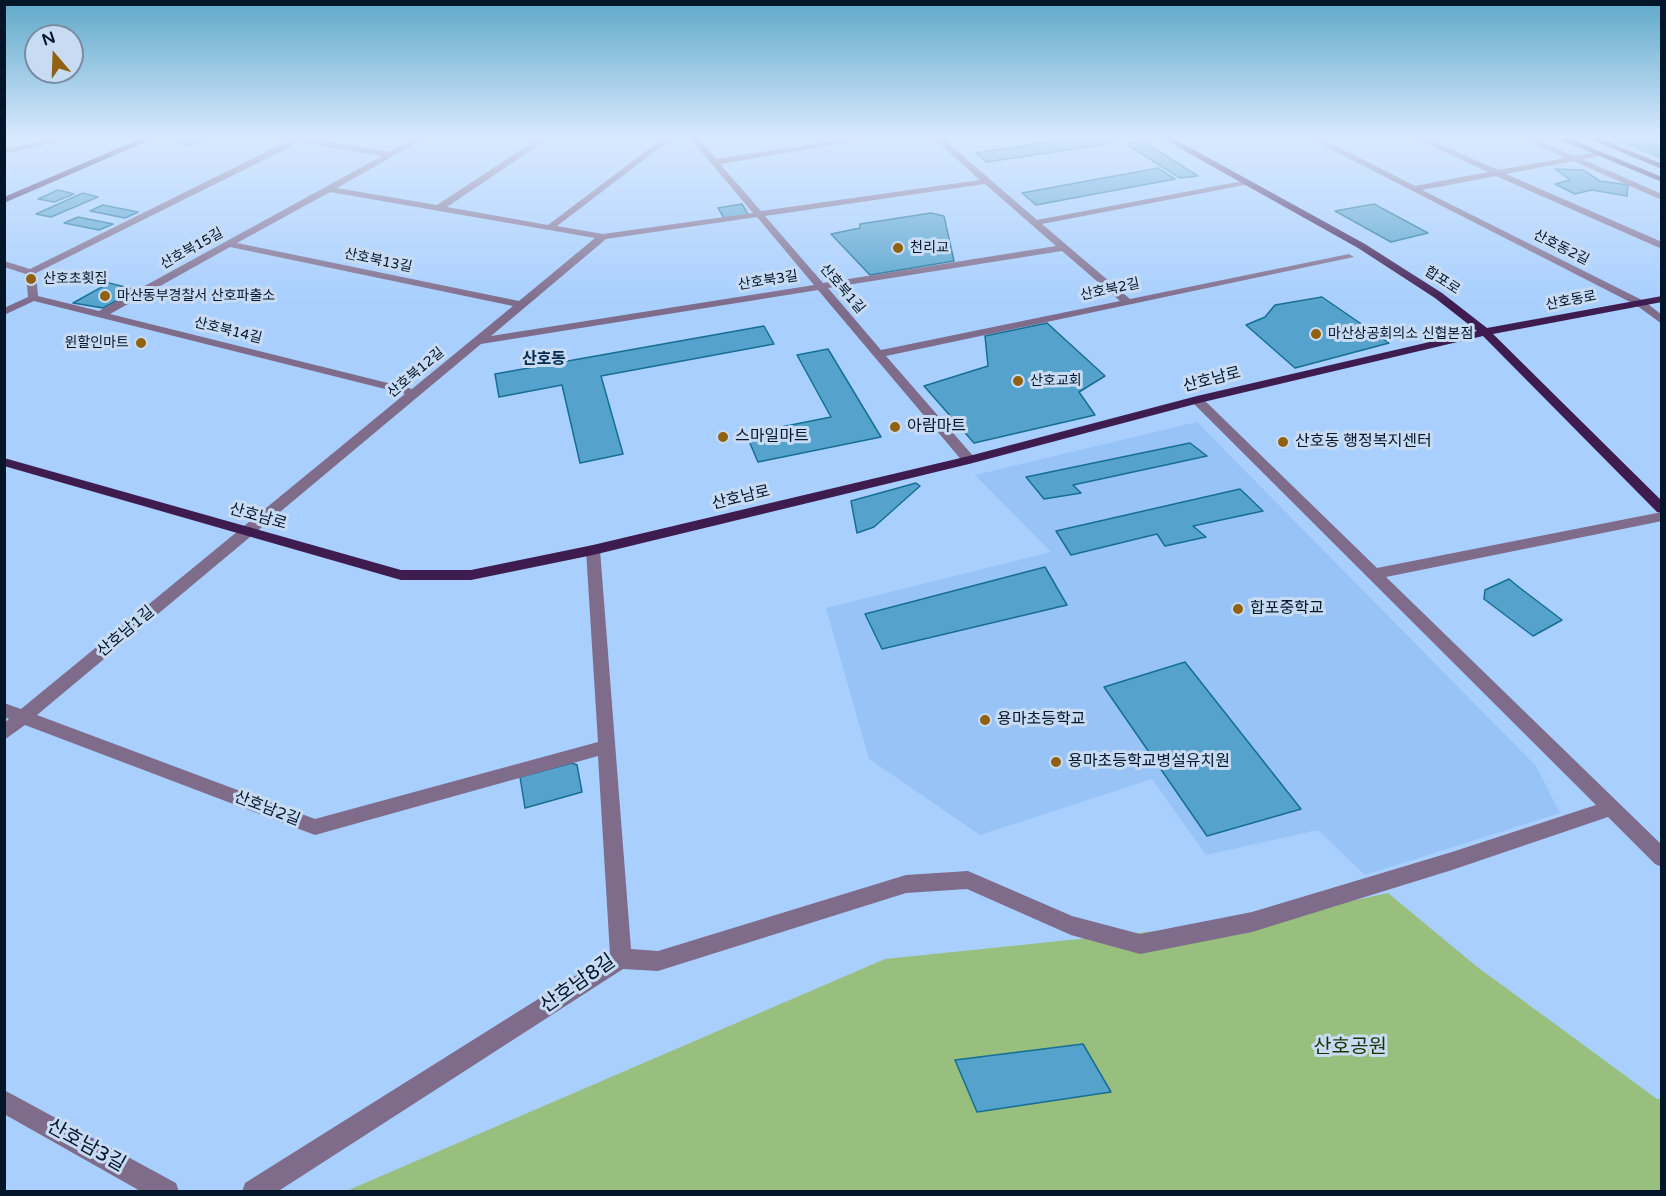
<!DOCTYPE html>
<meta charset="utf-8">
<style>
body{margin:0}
#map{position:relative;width:1666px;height:1196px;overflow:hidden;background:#a8cffe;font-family:"Varela Round",sans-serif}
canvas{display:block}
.frame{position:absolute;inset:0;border:6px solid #031529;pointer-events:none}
.north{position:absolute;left:24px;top:24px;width:60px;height:60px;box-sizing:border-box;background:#c7dbf3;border:2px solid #798ca2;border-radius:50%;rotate:341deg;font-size:16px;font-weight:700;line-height:24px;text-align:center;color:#031529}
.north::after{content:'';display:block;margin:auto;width:21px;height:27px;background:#926110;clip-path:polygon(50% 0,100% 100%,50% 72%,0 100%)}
</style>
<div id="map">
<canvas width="1666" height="1196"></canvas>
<div class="frame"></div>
<div class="north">N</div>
</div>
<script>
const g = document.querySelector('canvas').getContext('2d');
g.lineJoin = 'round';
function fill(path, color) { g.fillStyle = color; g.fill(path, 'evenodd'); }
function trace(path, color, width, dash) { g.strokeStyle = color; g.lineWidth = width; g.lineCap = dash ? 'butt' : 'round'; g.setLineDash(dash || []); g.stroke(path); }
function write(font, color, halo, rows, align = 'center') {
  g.font = font + ' "Varela Round","Noto Sans KR",sans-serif'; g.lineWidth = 6; g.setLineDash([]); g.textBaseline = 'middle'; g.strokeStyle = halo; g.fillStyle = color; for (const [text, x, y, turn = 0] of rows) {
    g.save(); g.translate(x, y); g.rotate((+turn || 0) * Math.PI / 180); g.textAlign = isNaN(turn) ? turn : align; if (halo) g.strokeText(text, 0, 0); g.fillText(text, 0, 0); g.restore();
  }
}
fill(new Path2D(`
 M1197,422L1536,766L1560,813L1365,875L1318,830L1206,855L1152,779L980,835L869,759L826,608L1051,552L975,475Z`), '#98c3f6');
fill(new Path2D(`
 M1388,893L1476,966L1657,1099H1661V1191L344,1192L885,959L1264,920Z`), '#98bf7d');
fill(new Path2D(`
 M1606,136H1661V159Z`), '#339997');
const building = new Path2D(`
 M192,136H212L189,146L176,143Z
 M1086,136H1104L1114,143L987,162L976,153Z
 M1143,141L1198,176L1180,178L1126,144Z
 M1158,168L1175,179L1036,205L1022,193Z
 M1555,169L1583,170L1600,181L1628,185L1627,196L1592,190L1575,194L1555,184L1570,180Z
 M58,190L74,194L54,202L38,199Z
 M83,193L98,197L51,217L36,214Z
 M742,204L749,216L724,218L718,208Z
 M1374,204L1428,233L1391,242L1335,211Z
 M103,205L138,212L125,218L90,211Z
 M931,213L944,216L954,261L870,275L831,234L860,228V224Z
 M78,217L113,224L99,230L64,223Z
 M109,283L137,290L103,308L73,303Z
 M1322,297L1389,343L1295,368L1246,325L1265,317L1275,305Z
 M1047,323L1105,376L1079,392L1095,415L974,443L924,386L988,366L985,336Z
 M764,326L774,344L601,376L623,454L580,463L562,385L499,397L495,374Z
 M828,349L881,437L758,462L746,434L831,417L797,355Z
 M1190,443L1207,456L1073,485L1081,493L1044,499L1026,477Z
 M916,483L920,486L874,527L857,533L851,501Z
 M1240,489L1263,511L1193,526L1206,537L1165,546L1157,534L1071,555L1056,531Z
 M1045,567L1067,605L882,649L865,614Z
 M1509,579L1520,588L1562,620L1533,636L1484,599L1485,590Z
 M1185,662L1301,809L1207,836L1104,687Z
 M572,763L577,765L582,792L525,808L520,777Z
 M1083,1044L1111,1092L977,1112L955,1060Z`);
fill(building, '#55a3cc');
trace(building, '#166e94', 1.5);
fill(new Path2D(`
 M66,136H83L4,154V149Z
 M276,136H309L307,138L389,152L418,136H428L337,188L437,205L542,136H552L447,207L548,225L666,136H675L557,226L603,234L753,213L688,136H697L716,159L864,136H885L720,164L761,211L980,180L931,136H940L1037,220L1248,180V184L1245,185L1042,224L1130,299L1349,254L1354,257L886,356L974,457L975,460L969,464L964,463L818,290L481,344L37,715L315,819L598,742L586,550L593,545L600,550L631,949L658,951L906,875L968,871L1072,916L1140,934L1252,912L1452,852L1596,805L1193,403V397H1201L1377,568L1662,512V521L1386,577L1662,845V867L1655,864L1608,817L1452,870L1252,932L1140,954L1071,935L967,889L906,893L658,971L623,969L277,1192H242L245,1183L610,954L598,756L315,835L25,725L4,740V723L9,719L4,717V703L21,709L405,394L34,301L4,315V308L28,297L26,274L4,267V261L30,269L290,140ZM300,142L382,156L99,311L38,296L36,273ZM985,184L1056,246L823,283L765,216ZM330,192L595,238L519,301L237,243ZM757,217L814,285L491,336L606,239ZM230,247L513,306L412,389L110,314ZM1062,251L1120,301L881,350L828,288Z
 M1305,136H1316L1415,186L1488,172L1410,136H1421L1498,170L1565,158L1518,136H1529L1574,156L1600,152V156L1582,159L1662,194V200L1573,161L1506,174L1662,242V249L1496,176L1422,190L1644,301L1662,315V324L1636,305Z
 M4,1090L176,1183L179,1192H142L4,1114Z`), '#7f6b8a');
fill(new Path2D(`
 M147,136H159L4,203V197Z
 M1158,136H1169L1365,244L1442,293L1487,328L1662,296V302L1493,334L1662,501V513L1657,512L1483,336L1199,403L969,464L593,555L471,580H401L4,466V458L401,570H471L593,545L969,456L1197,396L1477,331L1435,298L1358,248Z
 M1551,136H1563L1662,177V182Z
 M1582,136H1594L1662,164V169Z`), '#3f1c50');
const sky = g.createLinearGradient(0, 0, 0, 304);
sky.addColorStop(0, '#5fa9c8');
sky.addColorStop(0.45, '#d8e9ff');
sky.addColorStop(1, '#d8e9ff00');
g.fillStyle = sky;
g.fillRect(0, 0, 1666, 304);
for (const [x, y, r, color] of [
 [898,248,6,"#926110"],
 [31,279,6,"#926110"],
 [105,296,6,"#926110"],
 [1316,334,6,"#926110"],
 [141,343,6,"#926110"],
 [1018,381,6,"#926110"],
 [895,427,6,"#926110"],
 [723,437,6,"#926110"],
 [1283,442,6,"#926110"],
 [1238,609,6,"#926110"],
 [985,720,6,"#926110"],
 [1056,762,6,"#926110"]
]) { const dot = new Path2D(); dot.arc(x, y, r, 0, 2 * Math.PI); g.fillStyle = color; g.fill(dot); trace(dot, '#c7dbf3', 2); }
write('14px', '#031529', '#c7dbf3', [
 ["천리교",910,248],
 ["산호초횟집",43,279],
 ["마산동부경찰서 산호파출소",117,296],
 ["마산상공회의소 신협본점",1328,334],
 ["윈할인마트",129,343,"right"],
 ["산호교회",1030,381]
], 'left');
write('14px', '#031529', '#c7dbf3', [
 ["산호동2길",1561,248,27],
 ["산호북15길",192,249,-29],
 ["산호북13길",378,261,12],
 ["산호북3길",768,281,-9],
 ["합포로",1442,281,33],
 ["산호북1길",842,289,49],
 ["산호북2길",1110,290,-12],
 ["산호동로",1571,301,-11],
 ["산호북14길",228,331,14],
 ["산호북12길",416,373,-40]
]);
write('bold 16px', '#072b50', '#c7dbf3', [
 ["산호동",544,360]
]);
write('16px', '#031529', '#c7dbf3', [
 ["산호남로",1212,380,-14],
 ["산호남로",741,498,-13],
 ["산호남로",258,517,16],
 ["산호남1길",126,632,-40],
 ["산호남2길",267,809,21]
]);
write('16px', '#031529', '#c7dbf3', [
 ["아람마트",907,427],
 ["스마일마트",735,437],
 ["산호동 행정복지센터",1295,442],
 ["합포중학교",1250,609],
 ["용마초등학교",997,720],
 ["용마초등학교병설유치원",1068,762]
], 'left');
write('20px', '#031529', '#c7dbf3', [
 ["산호남8길",578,984,-35],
 ["산호남3길",86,1146,29]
]);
write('20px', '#193400', '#c7dbf3', [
 ["산호공원",1350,1048]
]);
</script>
